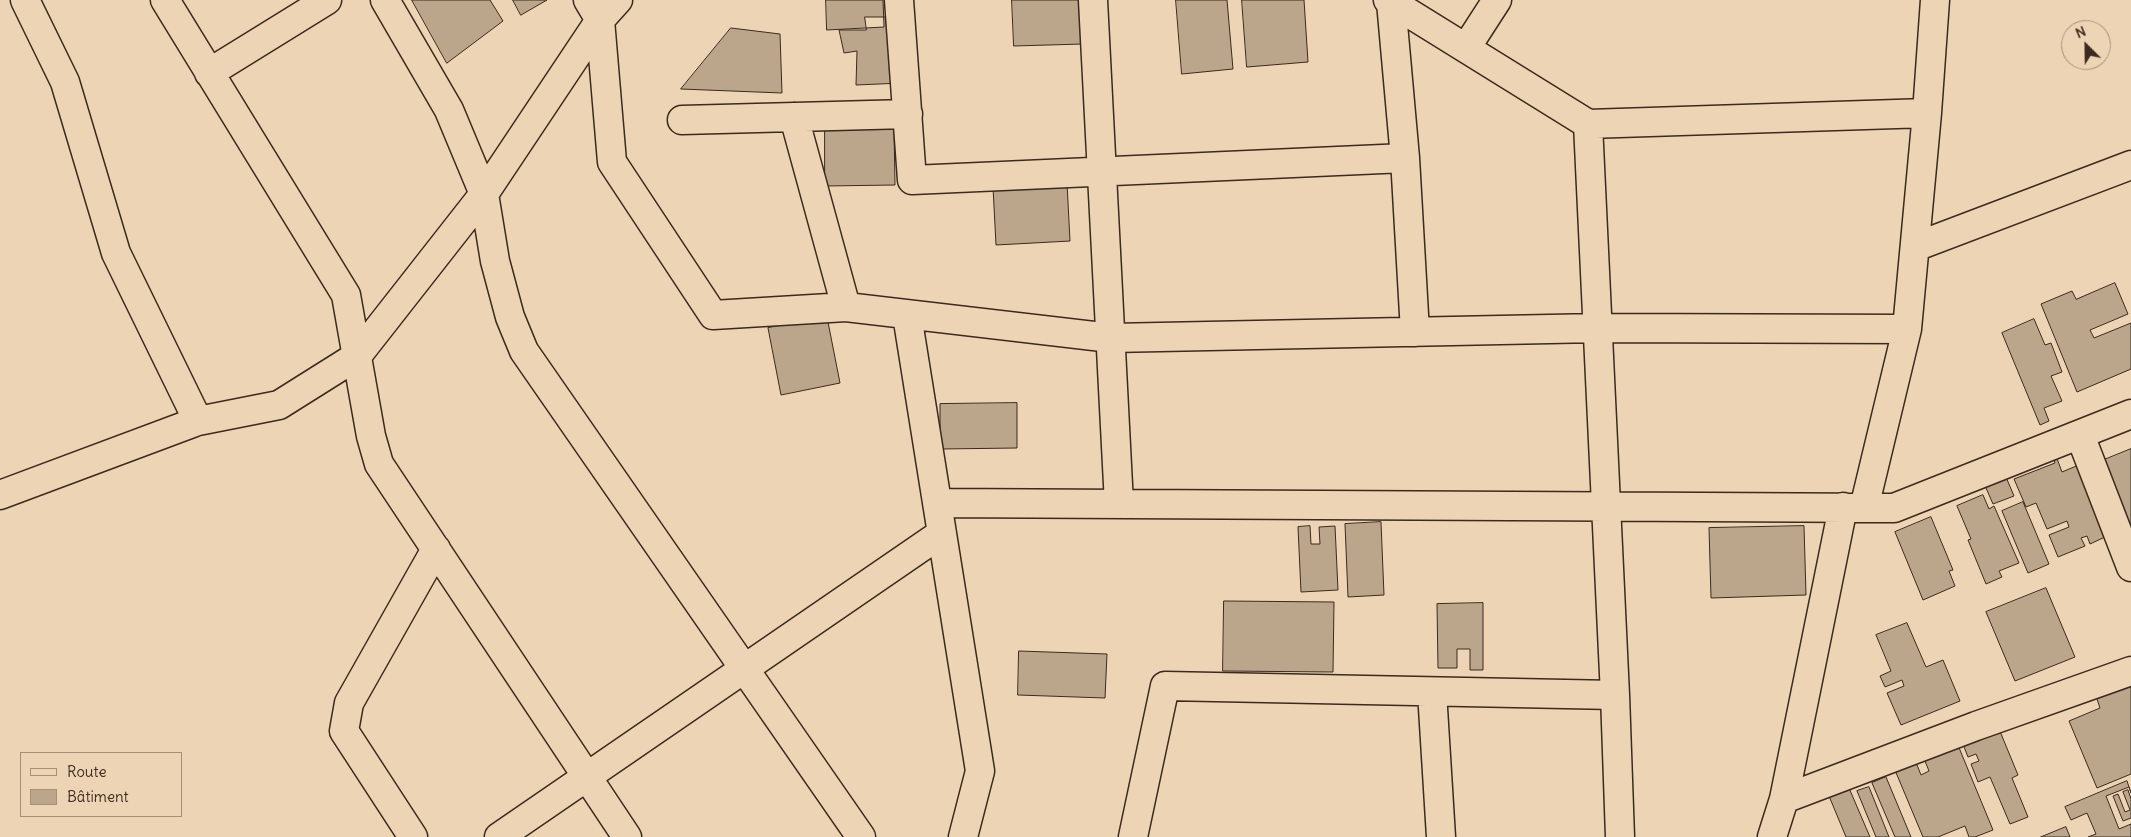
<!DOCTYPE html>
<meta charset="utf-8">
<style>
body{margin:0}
#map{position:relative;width:2131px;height:837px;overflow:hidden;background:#edd4b5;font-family:Delius,sans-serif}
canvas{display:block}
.legend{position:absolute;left:20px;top:752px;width:162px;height:65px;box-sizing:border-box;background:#edd4b5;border:1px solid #a69079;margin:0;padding:6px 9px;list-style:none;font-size:15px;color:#3b2a1e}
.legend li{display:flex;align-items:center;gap:10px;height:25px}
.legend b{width:25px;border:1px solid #a69079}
.north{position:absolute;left:2061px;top:20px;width:50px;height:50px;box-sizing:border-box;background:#edd4b5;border:1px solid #a69079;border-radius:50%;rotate:337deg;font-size:14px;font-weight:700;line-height:20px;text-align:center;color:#3b2a1e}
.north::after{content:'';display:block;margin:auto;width:18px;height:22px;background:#3b2a1e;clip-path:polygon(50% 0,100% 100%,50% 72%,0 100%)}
</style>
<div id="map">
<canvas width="2131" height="837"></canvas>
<ul class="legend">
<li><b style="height:6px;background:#edd4b5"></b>Route</li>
<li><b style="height:14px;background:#bba58b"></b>Bâtiment</li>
</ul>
<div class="north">N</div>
</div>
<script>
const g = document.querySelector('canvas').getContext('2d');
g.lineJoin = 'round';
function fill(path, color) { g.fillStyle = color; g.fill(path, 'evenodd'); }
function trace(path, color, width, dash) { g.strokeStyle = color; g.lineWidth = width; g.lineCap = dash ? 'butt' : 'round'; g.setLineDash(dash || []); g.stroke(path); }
const building = new Path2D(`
 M412,0H490L503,21L447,63Z
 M513,0H547L521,15Z
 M826,0H883L884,27L827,30Z
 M1012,0H1080L1083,44L1014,46Z
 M1176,0H1227L1233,69L1182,74Z
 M1242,0H1304L1308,62L1247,67Z
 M865,17H898L902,83L856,85L857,51L844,53L839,30H866Z
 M731,28L780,34L782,93L681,89Z
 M825,129H894L895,185L825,186Z
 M1067,183L1070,241L996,245L993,187Z
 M2115,283L2128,314L2090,330L2094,338L2131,323V369L2077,392L2041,304L2072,291L2076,299Z
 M827,317L840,383L781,395L768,328Z
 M2034,319L2045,345L2051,343L2062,372L2051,376L2062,401L2044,408L2049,421L2040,425L2002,333Z
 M1017,403V448L940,449V404Z
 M2131,449V527L2126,529L2099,462Z
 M2056,456L2062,472L2081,464L2105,537L2090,544L2087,536L2081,538L2085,546L2058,557L2049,535L2069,527L2067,521L2047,529L2036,503L2026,507L2014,479L2055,463L2053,457Z
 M2003,470L2014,496L1993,504L1983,481Z
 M1983,495L1989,509L1994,506L2019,563L1999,571L2002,577L1986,584L1968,540L1971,539L1957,506Z
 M2023,502L2049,564L2028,573L2002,511Z
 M1931,517L1953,570L1949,571L1955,586L1923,600L1895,532Z
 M1381,522L1384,595L1348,597L1345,524Z
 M1310,526L1311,544H1320L1319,527L1335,526L1338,590L1301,592L1298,527Z
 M1804,526L1806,595L1711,598L1709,528Z
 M2046,588L2075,657L2015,681L1986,612Z
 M1224,601L1334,602L1333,672L1223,671Z
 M1483,603V670H1470V649H1457V668H1438L1437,604Z
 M1907,623L1926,667L1943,660L1960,701L1901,725L1887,693L1904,686L1902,680L1885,687L1880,676L1891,671L1876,635Z
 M1019,651L1107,654L1105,698L1018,695Z
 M2131,678V774L2097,788L2069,721L2100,708L2095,693Z
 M1997,724L2018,775L2012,778L2028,817L2010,824L1990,777L1978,782L1971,764L1979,761L1976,754L1968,757L1961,739Z
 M1955,738L1993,830L1975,837H1969L1965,826L1938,837H1923L1892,763L1913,755L1921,775L1929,771L1921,751Z
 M1886,777L1911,837H1895L1872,783Z
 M2127,781L2131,793L2129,787L2106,796L2119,829L2131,824V837H2088L2096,834L2087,813L2071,820L2065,807Z
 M1869,787L1889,837H1876L1857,791Z
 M1849,788L1870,837H1846L1829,796Z
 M2128,790L2131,799V818L2123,821L2113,796L2118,794L2125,812L2130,810L2123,792Z
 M2066,827L2070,837H2041Z`);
fill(building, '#bba58b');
trace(building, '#3b2a1e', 1);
const minor = new Path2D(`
 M25,0L65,82L116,253L198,421
 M165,0L346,295L371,436L379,464L627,837
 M385,0L449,110L484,194L495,261L510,317L524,351L861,837
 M588,0L600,20L612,162L713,315L846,307L1111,338L1598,328L1907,329
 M899,0L912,180L1405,158
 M1093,0L1119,504
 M1388,0L1588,124L1927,113
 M1391,2L1405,158L1415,332
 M1466,48L1497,0
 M209,73L327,0
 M794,117L846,307
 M682,120L908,114
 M1588,124L1615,695L1620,837
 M1915,247L2131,165
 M907,315L980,771L963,837
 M2080,435L2131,567
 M0,495L198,421L279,405L357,356L484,194L600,20L618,0
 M937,503L1894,508L2131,414
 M1864,508L1907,329L1927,113L1935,0
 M1432,692L1441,837
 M1784,799L1976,726L2131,671
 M413,837L344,731L349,703L436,549
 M499,837L942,533
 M1133,837L1165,686L1615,695
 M1772,837L1784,799L1843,507`);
trace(minor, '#3b2a1e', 31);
trace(minor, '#edd4b5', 28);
</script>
